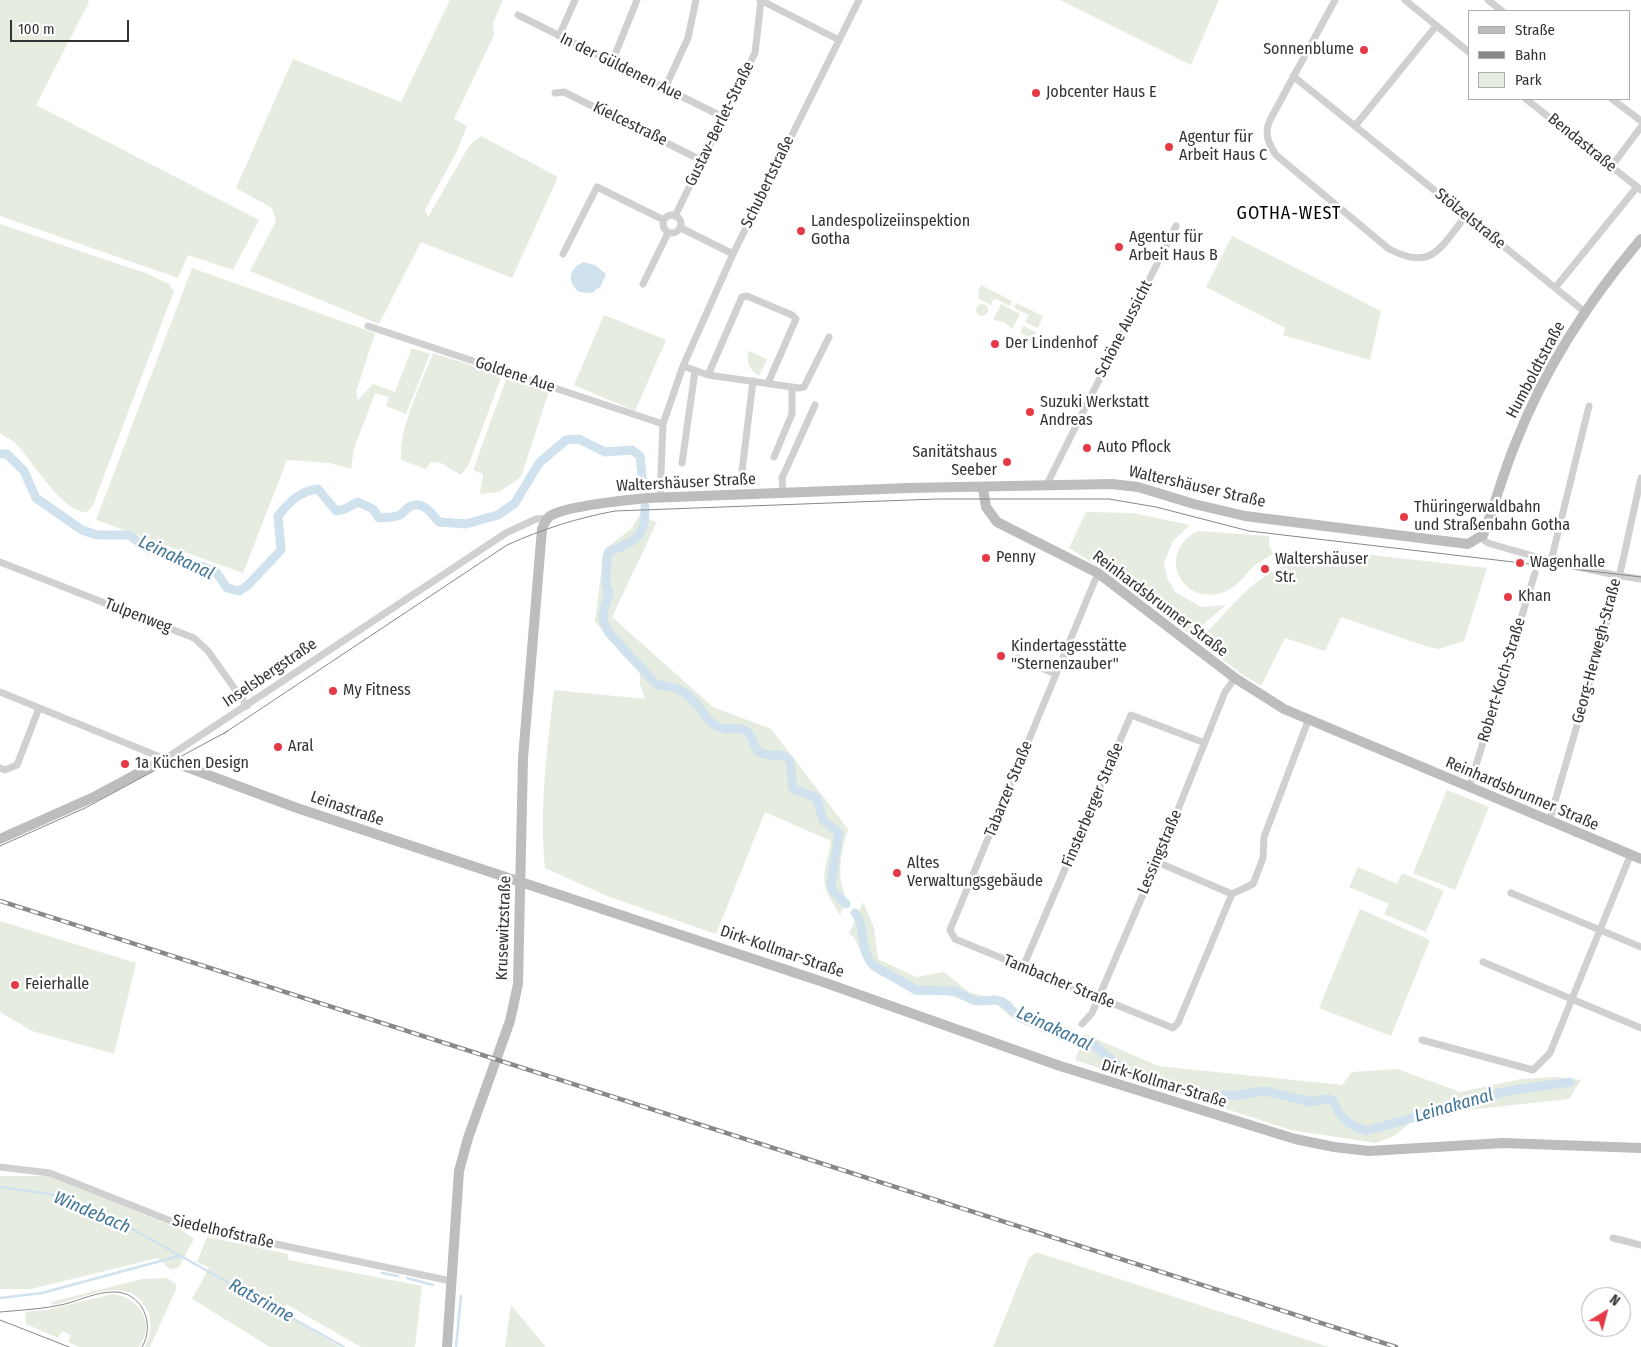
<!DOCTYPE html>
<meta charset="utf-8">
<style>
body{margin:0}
#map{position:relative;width:1641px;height:1347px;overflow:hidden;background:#fff;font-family:"Fira Sans Condensed",sans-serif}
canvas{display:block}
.legend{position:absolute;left:1468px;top:10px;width:162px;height:90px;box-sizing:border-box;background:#fff;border:1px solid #adadad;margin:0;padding:6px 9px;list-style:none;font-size:15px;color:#333}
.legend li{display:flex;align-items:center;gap:10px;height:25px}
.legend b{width:25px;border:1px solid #adadad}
.north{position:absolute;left:1581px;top:1287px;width:50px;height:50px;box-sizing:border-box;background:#fff;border:1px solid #adadad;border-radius:50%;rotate:37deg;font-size:14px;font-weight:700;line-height:20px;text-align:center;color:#333}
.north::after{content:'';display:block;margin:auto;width:18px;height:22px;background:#e63946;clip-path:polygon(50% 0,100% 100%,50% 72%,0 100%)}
.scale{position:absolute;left:10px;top:20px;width:119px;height:22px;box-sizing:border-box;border:2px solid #333;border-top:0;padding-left:6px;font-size:15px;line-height:18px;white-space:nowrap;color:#333;-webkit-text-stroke:4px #fff;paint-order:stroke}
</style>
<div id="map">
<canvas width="1641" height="1347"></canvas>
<ul class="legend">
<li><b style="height:6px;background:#bdbdbd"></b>Straße</li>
<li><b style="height:6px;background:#888"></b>Bahn</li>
<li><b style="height:14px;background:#e6ecdf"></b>Park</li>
</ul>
<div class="north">N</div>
<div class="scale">100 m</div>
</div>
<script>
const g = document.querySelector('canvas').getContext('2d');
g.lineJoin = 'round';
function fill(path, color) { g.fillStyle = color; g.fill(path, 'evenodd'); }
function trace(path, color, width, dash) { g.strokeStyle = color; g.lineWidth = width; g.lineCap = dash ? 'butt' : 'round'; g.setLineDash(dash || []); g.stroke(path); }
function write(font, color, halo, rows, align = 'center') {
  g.font = font + ' "Fira Sans Condensed",sans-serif'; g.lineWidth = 5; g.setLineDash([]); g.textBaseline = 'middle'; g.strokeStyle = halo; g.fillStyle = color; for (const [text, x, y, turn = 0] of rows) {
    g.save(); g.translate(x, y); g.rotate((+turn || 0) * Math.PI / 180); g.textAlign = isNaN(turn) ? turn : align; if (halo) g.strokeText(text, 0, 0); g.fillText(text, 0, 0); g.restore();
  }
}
fill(new Path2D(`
 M0,0H88L89,2L36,105L259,220L233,270L188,255L178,278L0,216Z
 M450,0H503L493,23L494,35L454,119L467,126L457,151L425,210L428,217L469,146L481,136L558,177L512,278L421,242L379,324L250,271L276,221L272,208L236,188L293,59L401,102Z
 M1060,0H1219L1191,65Z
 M0,224L148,274L169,284L174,291L93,505L87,512C63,514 33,461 16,444C12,439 5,437 0,433Z
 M1232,236L1381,311L1370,360L1283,335L1285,328L1206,287Z
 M192,268L375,333L356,392L358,400L373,384L395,392L412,348L430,354L406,414L386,406L389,397L375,393L354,448L351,469L330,463L287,460L243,573L96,520Z
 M981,285L1012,301L1010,306L994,298L991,305L979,299L978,292Z
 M1016,303L1043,316L1038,328L1025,322L1029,315L1014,308Z
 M1001,304L1020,314L1012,329L1004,322L993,320Z
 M976 310a6 6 0 1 1 12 0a6 6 0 1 1-12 0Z
 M604,315L666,340L635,411L574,385Z
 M1023,326L1036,332L1033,339L1020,333Z
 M749,351L767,359L759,376C749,369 746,363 749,351Z
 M433,353L502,375L469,464L461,475L441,463L431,462L426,469L401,460C399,427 421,385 433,353Z
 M507,377L549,391L521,477L499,492L480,494L483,474L473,470Z
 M1086,512L1133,513L1190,525L1173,541L1164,563L1167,578L1175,592L1201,607L1226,605L1191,635L1109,573L1069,548Z
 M639,516L657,522L612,617L713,707L771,729L848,829C840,855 836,875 847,900L840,915C817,880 824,879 831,841L765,812L716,934L607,896L545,868C539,808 547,749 554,690L645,699L640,684V671L627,660L595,621L604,550L632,528Z
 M1198,531L1269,536V545L1273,554C1266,558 1259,562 1253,567C1243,577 1236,589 1221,593C1180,605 1156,551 1198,531Z
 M1337,551L1487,568L1464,641L1439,649L1428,647L1341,617L1325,651L1285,638L1261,686L1240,673L1199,641C1224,615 1251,579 1285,565C1302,558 1320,555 1337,551Z
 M1447,790L1489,807L1455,890L1413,873Z
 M1358,867L1397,884L1402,873L1444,891L1426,932L1384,914L1389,904L1349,887Z
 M863,902L874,928L878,959L916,977L944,972L970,993L1011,1001L1017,1011L1073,1029L1066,1043L1016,1021L996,1004L977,1005L945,994L915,995L867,965L854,937L849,934Z
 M1360,909L1430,940L1391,1036L1319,1008Z
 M0,921L136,963L114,1054L32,1031L0,1012Z
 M1085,1034L1158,1066L1342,1085L1352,1072L1397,1069L1460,1092L1521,1079L1556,1077L1581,1080L1569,1099L1458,1111L1416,1118L1394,1136L1376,1143L1291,1130L1075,1060Z
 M0,1176H49L180,1229L194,1239L179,1267L170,1270L158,1258L31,1289H0Z
 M207,1237L288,1254V1260L422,1286L415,1347H361L286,1304L285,1315L340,1347H270L192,1299L209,1268L197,1262Z
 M1036,1252L1329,1347H993L1029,1258Z
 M167,1278L176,1284V1289L150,1347H145C151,1334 154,1319 145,1306C123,1273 82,1301 52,1305L51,1302L142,1279Z
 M113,1294C140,1298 156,1323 139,1347H79L68,1342L71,1335L62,1331L58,1338L26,1324L25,1312L47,1310Z
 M511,1305L546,1347H505Z`), '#e6ecdf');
fill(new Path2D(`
 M584,262L595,265L606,274L601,286L592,293L579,292C566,281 569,268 584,262Z`), '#cfe2ee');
trace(new Path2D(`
 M0,1187L56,1195L116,1220L344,1347
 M382,1273L398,1276
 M407,1278L433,1285
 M0,1298L42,1293L179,1256
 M456,1347L461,1296`), '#cfe2ee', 2.5);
trace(new Path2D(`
 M0,454H7L24,471L36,498L82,530L97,535H129L148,549L166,553L216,572L227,588L239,591L248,585L281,550L278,516C289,502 300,491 318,489L336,511L345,509L358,502L373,509L379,518C386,517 394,518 400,515C403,513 406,509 409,507C422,499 432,514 439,522L466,524L498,515L515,503L539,463L566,440L579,439L605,452L632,450L640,456L643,486
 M645,506C646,536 637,541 610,551L607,556L606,584L609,593L603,612L604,623L609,633L655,683C663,688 672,685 680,690C686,695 696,701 700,708C705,716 708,722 718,727C727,732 740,725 747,732C755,738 752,749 761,753C773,759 777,750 790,760L793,789L817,798L823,820L839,833L831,884L833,891L846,904
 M855,913C867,926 857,948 874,966L916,990L955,991L975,1001L996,1000L1003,1002L1018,1016L1071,1038L1094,1045L1124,1071L1207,1095H1239L1265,1091L1311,1102L1328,1099L1333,1101L1339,1113L1350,1124L1366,1131L1507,1091L1570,1082`), '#cfe2ee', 9);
trace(new Path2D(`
 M760,0L839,40
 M1335,0L1270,120C1264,133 1268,143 1276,155L1389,249C1433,272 1440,247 1466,216
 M1405,0L1470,53
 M1488,0L1502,11
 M518,15L725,118
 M559,36L575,0
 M612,62L637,0
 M1293,76L1585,312
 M665,88L688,38L696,0
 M555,93L564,92L703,161
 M1526,99L1641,190
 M1612,99L1641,121
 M1355,126L1436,26
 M1611,167L1641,127
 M663 224a9 9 0 1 1 18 0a9 9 0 1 1-18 0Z
 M675,216L755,53L761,0
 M681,228L733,254
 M563,254L597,187L664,220
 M643,284L668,233
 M1555,288L1637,187
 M368,326L663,424
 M683,366L708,375L799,388L804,387L829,337
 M708,375L742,297L747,296L792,315L796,319L768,383
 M774,457L792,414V387
 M682,463L695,371
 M742,471L753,381
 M1046,486L1176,226
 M783,493L782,478L815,405
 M660,497L663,424L683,366L733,254L859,0
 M1481,538L1488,543C1538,558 1589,572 1641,579
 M1551,561L1589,406
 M0,562L194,638L208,651L247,706
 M1098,573L950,930L955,939L1173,1028L1178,1023L1232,894L1157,862
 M1017,658L1056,674
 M0,692L165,759L506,533L536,519L547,518
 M0,768L5,770L17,765L39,708
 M1469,788L1535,573
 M1549,822L1617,587L1641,478
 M1511,893L1641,947
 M1232,894L1253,884L1263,858L1264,837L1308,721
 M1483,962L1641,1028
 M1023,967L1131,715L1205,743
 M1082,1024L1092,1013L1157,862L1225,692L1235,678
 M1422,1040L1533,1070L1550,1053L1630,856
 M0,1167L50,1173L176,1223L451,1281
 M1613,1238L1641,1245`), '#d0d0d0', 7);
trace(new Path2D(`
 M983,488L986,507L997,522L1098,573L1235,678L1284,709L1641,859
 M0,839L96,796L165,759L297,808L826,983L1060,1066L1295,1139L1334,1147L1369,1151L1503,1143L1641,1148
 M447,1347L459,1171L468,1138L510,1021L518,984L523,758L542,529C544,524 546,519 550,516C566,506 627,500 648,498L909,488L1112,484L1138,487L1194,504L1245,516L1468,544L1483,535C1495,505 1503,473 1516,442C1545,368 1590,299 1641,239`), '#bdbdbd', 10);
trace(new Path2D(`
 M223,734L507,545C543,529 577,518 615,511L937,499H1109L1156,507L1249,531L1641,577
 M0,846L85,808L228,731
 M0,1312C22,1310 44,1309 65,1304C80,1300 97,1292 113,1292C142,1291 156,1324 142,1347
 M0,1320L69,1347`), '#888', 1);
const rail = new Path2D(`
 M0,901L1396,1347`);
trace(rail, '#888', 4.5);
trace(rail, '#fff', 2.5, [8]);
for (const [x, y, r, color] of [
 [1364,50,5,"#e63946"],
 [1036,93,5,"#e63946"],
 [1169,147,5,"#e63946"],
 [801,231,5,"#e63946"],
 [1119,247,5,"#e63946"],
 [995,344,5,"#e63946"],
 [1030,412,5,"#e63946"],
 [1087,448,5,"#e63946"],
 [1007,462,5,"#e63946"],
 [1404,517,5,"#e63946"],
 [986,558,5,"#e63946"],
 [1520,563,5,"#e63946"],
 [1265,569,5,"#e63946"],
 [1508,597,5,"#e63946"],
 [1001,656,5,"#e63946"],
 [333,691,5,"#e63946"],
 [278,747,5,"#e63946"],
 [125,764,5,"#e63946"],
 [897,873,5,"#e63946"],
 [15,985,5,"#e63946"]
]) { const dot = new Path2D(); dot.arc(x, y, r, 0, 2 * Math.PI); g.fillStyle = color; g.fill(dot); trace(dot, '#fff', 2); }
write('16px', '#333', '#fff', [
 ["Sonnenblume",1354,50,"right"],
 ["Jobcenter Haus E",1046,93],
 ["Agentur für",1179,138],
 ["Arbeit Haus C",1179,156],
 ["Landespolizeiinspektion",811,222],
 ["Gotha",811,240],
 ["Agentur für",1129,238],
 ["Arbeit Haus B",1129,256],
 ["Der Lindenhof",1005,344],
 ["Suzuki Werkstatt",1040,403],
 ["Andreas",1040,421],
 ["Auto Pflock",1097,448],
 ["Sanitätshaus",997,453,"right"],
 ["Seeber",997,471,"right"],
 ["Thüringerwaldbahn",1414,508],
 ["und Straßenbahn Gotha",1414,526],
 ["Penny",996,558],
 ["Waltershäuser",1275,560],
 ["Str.",1275,578],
 ["Wagenhalle",1530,563],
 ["Khan",1518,597],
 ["Kindertagesstätte",1011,647],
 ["\"Sternenzauber\"",1011,665],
 ["My Fitness",343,691],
 ["Aral",288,747],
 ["1a Küchen Design",135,764],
 ["Altes",907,864],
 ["Verwaltungsgebäude",907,882],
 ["Feierhalle",25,985]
], 'left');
write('16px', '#333', '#fff', [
 ["In der Güldenen Aue",621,67,26],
 ["Kielcestraße",630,124,26],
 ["Gustav-Berlet-Straße",720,124,-64],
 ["Bendastraße",1582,143,39],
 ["Schubertstraße",768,182,-64],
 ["Stölzelstraße",1470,219,39],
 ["Schöne Aussicht",1124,329,-63],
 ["Humboldtstraße",1536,370,-62],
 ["Goldene Aue",515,375,18],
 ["Waltershäuser Straße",686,483,-3],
 ["Waltershäuser Straße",1197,487,13],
 ["Reinhardsbrunner Straße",1160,604,37],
 ["Tulpenweg",138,616,21],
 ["Georg-Herwegh-Straße",1597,651,-75],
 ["Inselsbergstraße",270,673,-34],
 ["Robert-Koch-Straße",1502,680,-73],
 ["Tabarzer Straße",1009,789,-68],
 ["Reinhardsbrunner Straße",1522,794,23],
 ["Finsterberger Straße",1093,805,-67],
 ["Leinastraße",347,809,19],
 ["Lessingstraße",1160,852,-67],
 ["Krusewitzstraße",504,928,-88],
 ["Dirk-Kollmar-Straße",782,952,19],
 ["Tambacher Straße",1059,982,22],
 ["Dirk-Kollmar-Straße",1164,1084,17],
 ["Siedelhofstraße",223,1232,13]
]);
g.letterSpacing = '1px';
write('18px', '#000', '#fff', [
 ["GOTHA-WEST",1289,214]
]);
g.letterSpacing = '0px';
write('italic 18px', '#3f7597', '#fff', [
 ["Leinakanal",176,558,25],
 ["Leinakanal",1054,1029,25],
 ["Leinakanal",1454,1106,-16],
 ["Windebach",92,1213,23],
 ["Ratsrinne",261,1301,29]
]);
</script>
